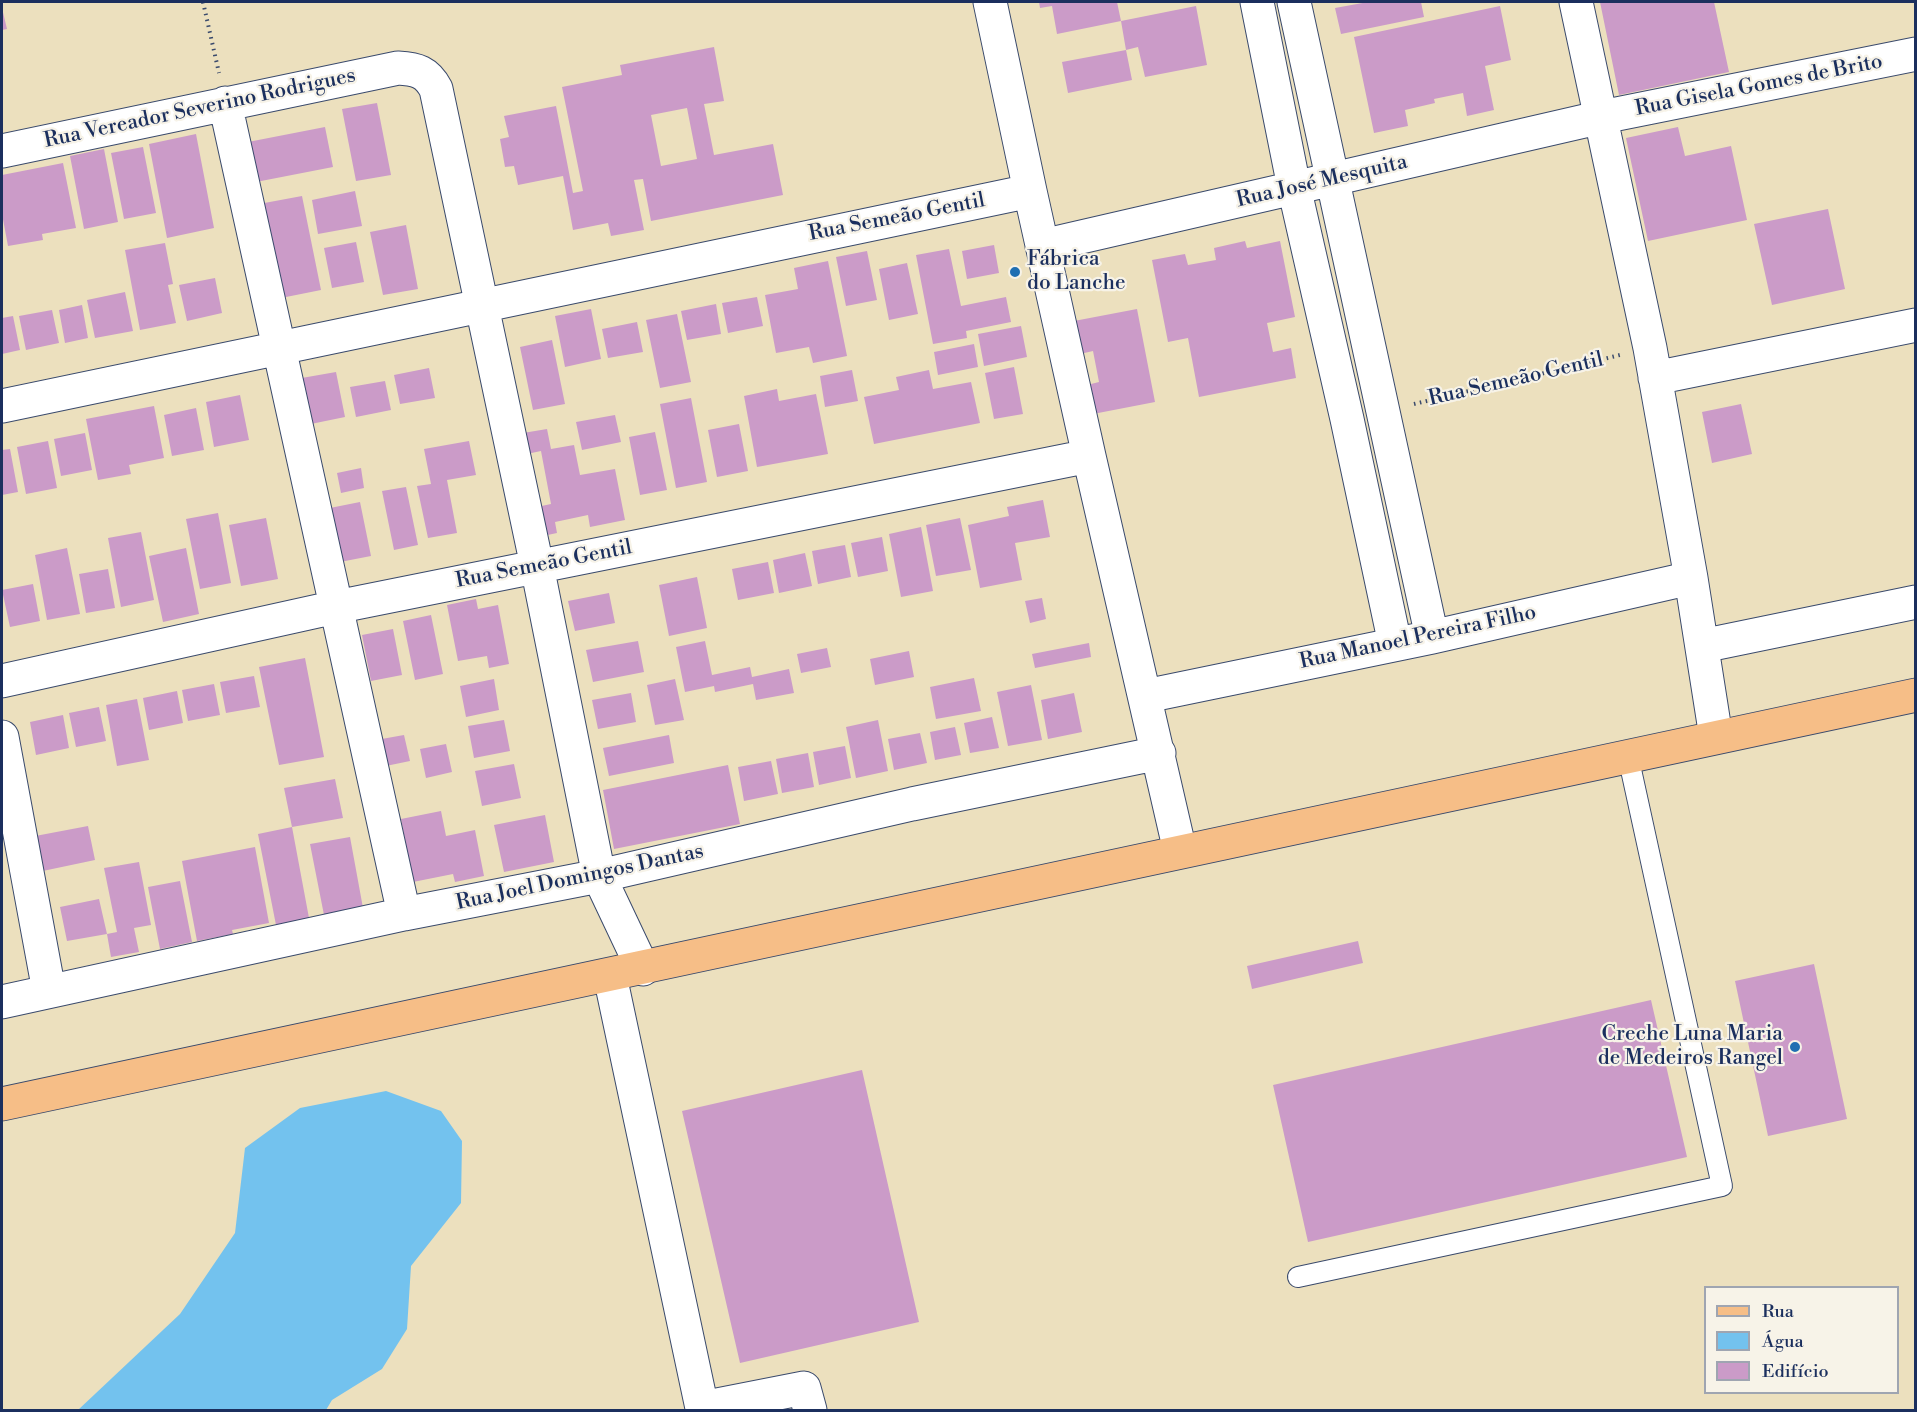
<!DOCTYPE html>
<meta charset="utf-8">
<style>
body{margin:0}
#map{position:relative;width:1917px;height:1412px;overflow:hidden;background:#ece0be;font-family:"Libre Bodoni",serif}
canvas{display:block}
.frame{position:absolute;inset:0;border:3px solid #1b2f5e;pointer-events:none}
.legend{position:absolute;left:1704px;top:1286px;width:195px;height:108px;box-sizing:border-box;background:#f7f3e8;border:2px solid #9fa5b1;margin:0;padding:8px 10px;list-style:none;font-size:18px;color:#1b2f5e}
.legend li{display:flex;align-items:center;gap:12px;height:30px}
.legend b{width:30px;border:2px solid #9fa5b1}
</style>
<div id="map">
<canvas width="1917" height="1412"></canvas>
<div class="frame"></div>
<ul class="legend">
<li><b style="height:8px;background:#f6be87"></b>Rua</li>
<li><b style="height:16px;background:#73c2ee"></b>Água</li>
<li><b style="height:16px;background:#cb9bc8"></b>Edifício</li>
</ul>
</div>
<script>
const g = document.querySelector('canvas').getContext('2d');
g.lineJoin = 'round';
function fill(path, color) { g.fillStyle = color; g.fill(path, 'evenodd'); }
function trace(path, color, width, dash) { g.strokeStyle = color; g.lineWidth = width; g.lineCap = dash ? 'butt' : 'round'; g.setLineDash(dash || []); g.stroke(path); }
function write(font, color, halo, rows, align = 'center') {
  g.font = font + ' "Libre Bodoni",serif'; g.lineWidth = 4.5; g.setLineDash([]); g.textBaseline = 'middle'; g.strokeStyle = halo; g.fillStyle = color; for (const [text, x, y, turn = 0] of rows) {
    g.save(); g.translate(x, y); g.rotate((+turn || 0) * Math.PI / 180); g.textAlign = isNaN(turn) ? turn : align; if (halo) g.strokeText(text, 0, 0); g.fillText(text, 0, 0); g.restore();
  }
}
fill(new Path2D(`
 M386,1091L441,1111L462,1141L461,1203L411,1266L407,1329L382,1369L332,1400L326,1410H78L180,1314L235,1233L245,1148L300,1108Z`), '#73c2ee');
fill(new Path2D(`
 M1039,2H1117L1121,21L1057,34L1052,6L1040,8Z
 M1368,2H1421L1424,17L1341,34L1335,8Z
 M1600,2H1714L1729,72L1619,95Z
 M1196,6L1207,65L1145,77L1138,47L1126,50L1121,21Z
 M1500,6L1511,60L1485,66L1494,110L1467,116L1463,93L1434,99L1435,103L1405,110L1408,126L1374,133L1354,37Z
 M2,8L7,29L2,30Z
 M714,47L724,101L704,104L714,155L773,144L783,195L651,221L643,179L634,180L644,230L611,236L608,223L573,230L563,176L518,185L514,166L505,167L500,139L509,137L504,116L556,106L573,193L583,191L562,87L622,75L620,65ZM687,108L697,159L661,166L651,115Z
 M1126,50L1132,80L1068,93L1062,62Z
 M377,103L391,175L356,181L342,109Z
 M325,127L333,167L256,182L248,142Z
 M1678,127L1685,156L1731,146L1747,220L1648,241L1626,138Z
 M196,134L214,228L167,238L149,144Z
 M143,147L156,213L124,219L111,153Z
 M104,149L118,222L84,229L70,156Z
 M63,163L76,228L42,234L43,240L8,246L2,214V175Z
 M355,191L362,226L318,234L312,200Z
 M302,196L321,290L276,299L259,204Z
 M1828,209L1845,289L1772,305L1754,224Z
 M406,225L418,289L383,295L370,232Z
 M1245,241L1247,248L1280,241L1295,317L1267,323L1273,352L1291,348L1296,378L1199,397L1188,338L1168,342L1152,260L1185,254L1188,265L1216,260L1214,248Z
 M356,242L364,282L332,288L324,248Z
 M165,243L173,284L168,285L176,323L140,330L125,250Z
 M994,245L999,273L967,279L962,251Z
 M949,249L961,306L1006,297L1011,322L966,331L967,338L933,344L916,255Z
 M867,251L877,300L846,306L836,257Z
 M828,261L847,356L813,363L809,347L776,353L765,295L798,289L794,268Z
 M907,263L918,314L889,320L879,269Z
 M215,278L222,313L187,321L179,285Z
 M125,292L133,331L95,338L87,300Z
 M757,297L763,326L728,333L722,303Z
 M716,304L721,334L687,340L681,311Z
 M82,305L88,338L65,343L59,310Z
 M591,309L601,359L565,367L555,316Z
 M1137,309L1155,402L1093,414L1087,385L1099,382L1093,351L1080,354L1074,321Z
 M52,310L59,343L26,350L19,316Z
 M677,314L691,382L660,388L646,320Z
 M13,316L20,350L2,354V318Z
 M637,322L643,352L608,358L602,329Z
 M1021,326L1027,357L984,366L978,334Z
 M552,340L565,404L533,410L520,347Z
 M974,344L978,367L938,375L934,352Z
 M1014,367L1023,414L994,419L985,373Z
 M429,368L435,398L400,404L394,375Z
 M852,370L858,401L825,407L820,376Z
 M929,370L933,389L971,382L980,423L874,444L864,397L899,390L896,377Z
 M336,372L345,417L306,425L296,379Z
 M385,381L391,410L356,417L350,387Z
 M777,389L779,401L816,394L828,454L757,467L744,396Z
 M240,395L249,440L214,447L206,402Z
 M691,398L707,482L676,488L660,404Z
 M1741,404L1752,454L1712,463L1702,412Z
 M154,406L164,458L129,465L131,474L98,480L86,419Z
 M196,408L204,450L172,456L164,415Z
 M615,415L621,442L582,450L576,422Z
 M739,424L748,471L717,477L708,430Z
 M547,429L551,449L574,445L580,475L615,469L625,520L590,527L588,515L555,522L557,533L538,537L532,508L551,504L541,451L522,455L517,434Z
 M655,432L667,490L640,495L629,437Z
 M85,433L92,470L61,476L54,439Z
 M48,441L57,488L26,494L17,447Z
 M469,441L476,475L447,480L457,533L428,538L417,486L431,484L424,449Z
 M10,449L18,492L2,495V450Z
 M361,468L364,488L341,493L337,473Z
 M406,487L418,545L394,550L382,491Z
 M1043,500L1050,537L1015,543L1022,580L980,588L968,525L1009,516L1007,507Z
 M360,502L371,556L340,562L330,508Z
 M218,513L231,583L200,589L186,519Z
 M266,518L278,579L241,586L229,525Z
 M960,518L971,570L936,576L926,525Z
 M921,527L933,591L901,597L889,534Z
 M141,532L154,600L121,607L108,538Z
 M882,537L888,571L858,577L851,543Z
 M845,545L851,577L818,584L812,551Z
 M67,548L80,614L47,620L35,555Z
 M186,548L199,614L163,622L149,556Z
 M805,553L812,586L779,593L773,560Z
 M768,562L774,593L738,600L732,569Z
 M108,569L115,608L86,613L79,574Z
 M697,577L707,628L669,636L659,585Z
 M33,584L40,621L10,627L2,590Z
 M609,593L615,623L575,631L568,601Z
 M1042,598L1046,619L1030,623L1025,601Z
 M476,599L478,609L498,605L509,664L489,668L487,656L458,661L447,605Z
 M431,615L443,674L415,680L403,621Z
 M393,629L402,675L371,681L362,635Z
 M638,641L644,672L593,682L586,650Z
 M705,641L712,675L750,667L752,677L789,669L794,693L756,700L753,684L715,692L714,686L685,692L676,647Z
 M1089,643L1091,657L1035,668L1032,654Z
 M827,648L831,667L801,673L797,654Z
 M909,651L914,677L875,685L870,659Z
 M305,658L324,757L279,765L259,667Z
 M254,676L260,707L226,713L220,682Z
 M974,678L981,711L936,719L930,687Z
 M494,679L499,710L466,717L460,686Z
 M675,679L684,720L655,725L647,685Z
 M214,684L220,715L188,721L182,690Z
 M1031,685L1042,740L1008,746L997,692Z
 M177,691L183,723L149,730L143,698Z
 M631,693L636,722L598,729L592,700Z
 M1074,693L1082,732L1048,739L1041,700Z
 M137,699L149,760L117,766L106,705Z
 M99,707L106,741L76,747L69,713Z
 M63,715L69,748L36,755L30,722Z
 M992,717L999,748L970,753L964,723Z
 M504,720L510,751L474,758L468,726Z
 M878,720L888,771L856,778L846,727Z
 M955,727L961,755L935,760L930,732Z
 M920,733L927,763L894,770L888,739Z
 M404,735L410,761L381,767L376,740Z
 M669,735L674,763L609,776L603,748Z
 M446,744L452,772L426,778L420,749Z
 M845,746L851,778L819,785L813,752Z
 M808,753L814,787L782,793L776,759Z
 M771,761L778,794L744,801L738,767Z
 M514,764L521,798L482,806L475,771Z
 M728,765L740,824L614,849L603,790Z
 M335,779L343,818L292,827L284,788Z
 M441,811L446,836L475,830L484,876L455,882L453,874L413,882L401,819Z
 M545,815L554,862L504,872L494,825Z
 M88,826L95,860L38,872L30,837Z
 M292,827L309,918L276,925L258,834Z
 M350,837L363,908L324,915L310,844Z
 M255,847L269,923L232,930L233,934L197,941L182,861Z
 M139,862L151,925L134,928L139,952L111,957L107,934L67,941L60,907L99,899L107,934L117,932L104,868Z
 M180,881L192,942L160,949L148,887Z
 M1358,941L1363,963L1252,989L1247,966Z
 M1814,964L1847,1119L1768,1136L1735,981Z
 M1651,1000L1687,1157L1308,1242L1273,1085Z
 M862,1070L919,1322L740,1363L682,1111Z`), '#cb9bc8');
const lane = new Path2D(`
 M1298,1277L1722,1186L1628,756`);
const street = new Path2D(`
 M990,2L1030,191L1089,456L1180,851
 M1257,2L1294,187L1347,419L1395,644
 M1294,2L1432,637
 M1576,2L1650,348L1691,578L1716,737
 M225,103L404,914
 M2,151L398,68C417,69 427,72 436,89L537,566L599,876L643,969
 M1042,246L1602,117L1916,54
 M1655,378L1916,325
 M2,406C345,336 686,260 1030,191
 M1702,646L1916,602
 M2,681L336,607L1089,456
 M1146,696L1432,637L1691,578
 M2,737L49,991
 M610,976L702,1408L804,1388L810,1410
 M2,1002L404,914L599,876L912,804L1159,753`);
const primary = new Path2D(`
 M2,1104C640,970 1277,830 1916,695`);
trace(lane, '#3a4a6c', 22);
trace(street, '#3a4a6c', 35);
trace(primary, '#3a4a6c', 35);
trace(new Path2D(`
 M203,2L219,73
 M1414,404L1620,355`), '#3a4a6c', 4, [1.5, 4.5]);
trace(lane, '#fff', 20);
trace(street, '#fff', 33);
trace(primary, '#f6be87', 33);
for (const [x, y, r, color] of [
 [1015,272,6,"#1f6fb2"],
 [1795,1047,6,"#1f6fb2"]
]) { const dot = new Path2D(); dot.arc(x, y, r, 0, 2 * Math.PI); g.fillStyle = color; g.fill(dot); trace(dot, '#f7f3e8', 2); }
write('21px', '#1b2f5e', '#f7f3e8', [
 ["Rua Gisela Gomes de Brito",1759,86,-11],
 ["Rua Vereador Severino Rodrigues",200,109,-12],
 ["Rua José Mesquita",1322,182,-13],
 ["Rua Semeão Gentil",897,218,-11],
 ["Rua Semeão Gentil",1516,380,-13],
 ["Rua Semeão Gentil",544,565,-11],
 ["Rua Manoel Pereira Filho",1418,638,-12],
 ["Rua Joel Domingos Dantas",580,878,-12]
]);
write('21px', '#1b2f5e', '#f7f3e8', [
 ["Fábrica",1027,260],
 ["do Lanche",1027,284],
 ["Creche Luna Maria",1783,1035,"right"],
 ["de Medeiros Rangel",1783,1059,"right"]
], 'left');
</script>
